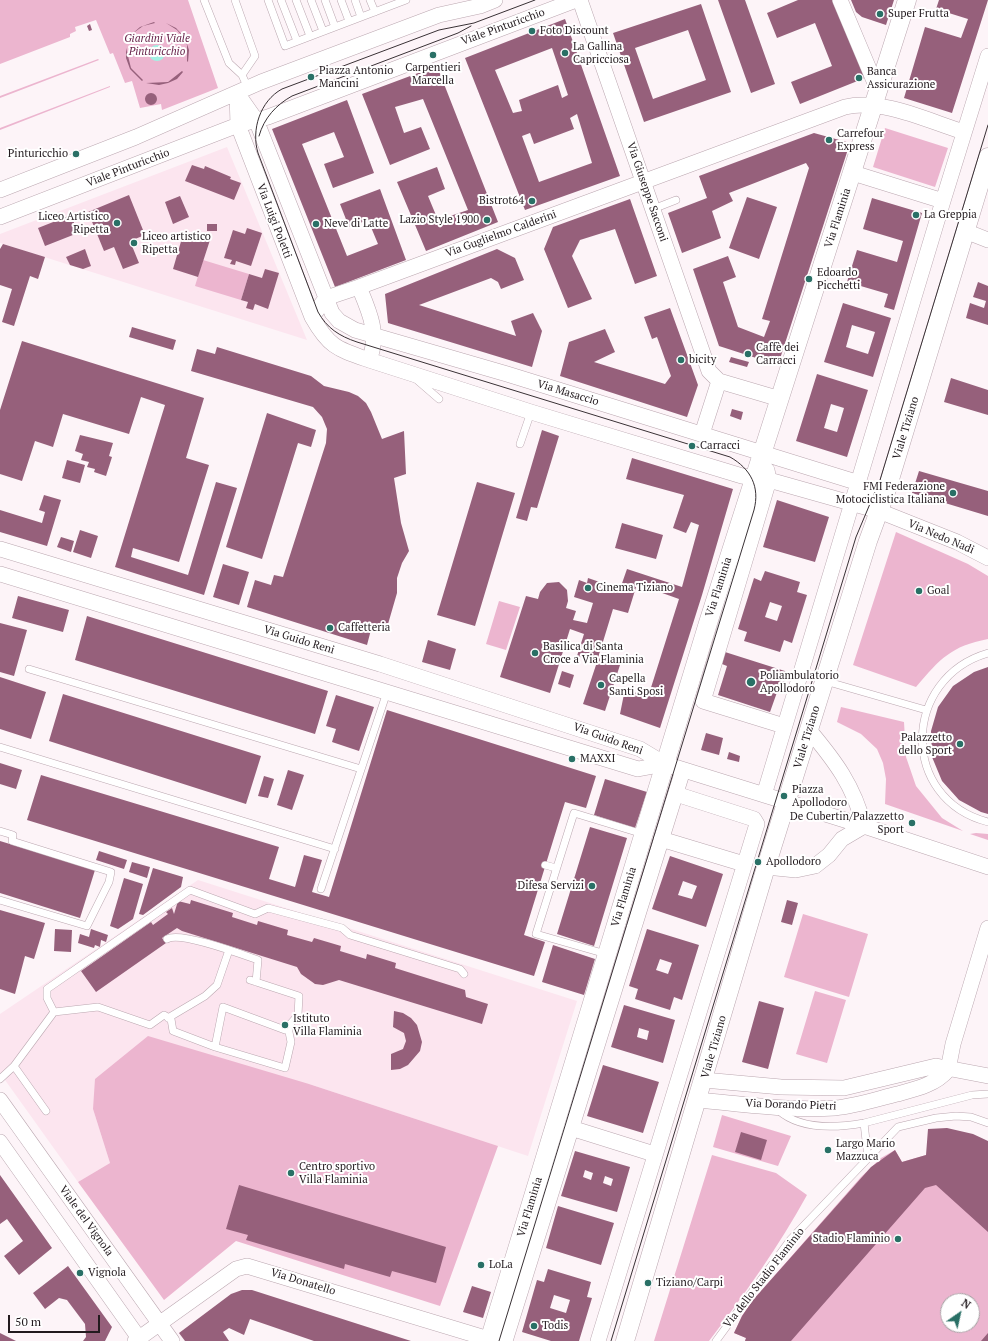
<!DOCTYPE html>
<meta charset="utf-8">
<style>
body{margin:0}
#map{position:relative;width:988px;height:1341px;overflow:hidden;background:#fdf4f8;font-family:"PT Serif",serif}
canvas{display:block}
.north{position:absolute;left:940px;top:1293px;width:40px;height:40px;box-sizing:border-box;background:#fff;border:1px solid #a7a3a5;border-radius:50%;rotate:34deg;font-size:11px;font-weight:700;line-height:16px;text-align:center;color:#221a1e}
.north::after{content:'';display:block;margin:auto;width:14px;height:18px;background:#297066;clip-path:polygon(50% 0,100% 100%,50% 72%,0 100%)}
.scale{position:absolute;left:8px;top:1315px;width:92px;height:18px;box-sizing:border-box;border:2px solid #221a1e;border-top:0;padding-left:5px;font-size:12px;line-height:14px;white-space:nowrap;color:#221a1e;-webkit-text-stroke:3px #fff;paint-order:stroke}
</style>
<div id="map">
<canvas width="988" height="1341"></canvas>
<div class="north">N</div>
<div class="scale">50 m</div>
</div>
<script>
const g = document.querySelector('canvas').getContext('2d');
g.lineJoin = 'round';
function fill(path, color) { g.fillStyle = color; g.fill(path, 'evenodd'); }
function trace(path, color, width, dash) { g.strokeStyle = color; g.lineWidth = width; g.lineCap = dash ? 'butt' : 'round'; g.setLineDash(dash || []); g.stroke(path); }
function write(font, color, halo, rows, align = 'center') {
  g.font = font + ' "PT Serif",serif'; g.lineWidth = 4; g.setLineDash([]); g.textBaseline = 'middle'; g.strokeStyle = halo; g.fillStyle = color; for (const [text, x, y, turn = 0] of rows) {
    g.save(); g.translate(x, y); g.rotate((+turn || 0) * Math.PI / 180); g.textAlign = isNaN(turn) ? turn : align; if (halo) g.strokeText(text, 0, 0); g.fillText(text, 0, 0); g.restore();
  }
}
fill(new Path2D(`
 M227,147L307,340L0,243V234Z
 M198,880L577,1001L528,1156L309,1084L93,1109L110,1163L78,1182L0,1073V1014Z`), '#fce5ef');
fill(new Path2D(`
 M0,0H188L218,88L162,110L161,104L140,108L132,81L125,83L113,53L110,54L96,20L75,27L76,31L70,34V37L0,64Z
 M98,59L99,60L0,98V96Z
 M110,86V87L0,130V128Z
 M885,128L948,148L935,187L873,167Z
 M203,260L249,274L241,300L195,286Z
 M896,532L968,564L988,576V639C951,646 940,659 916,687L853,665Z
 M499,601L520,607L506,650L486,644Z
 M841,707L904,722L906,757L916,786L942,818L963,831L885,804L886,779L883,763L877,749L861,734L837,722Z
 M976,833L988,834V840L970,834Z
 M803,914L868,934L849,997L784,977Z
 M815,991L846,1000L827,1063L796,1054Z
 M148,1036L309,1084L498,1146L440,1306L236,1241L164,1300L78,1182L110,1163L93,1109L95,1079Z
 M722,1115L791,1136L778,1166L713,1147Z
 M895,1150L902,1162L926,1155L988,1173V1341H745L746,1338L734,1333L742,1316L753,1300L861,1177L881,1158ZM948,1301H972V1325H948Z
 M712,1155L776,1173L807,1195C779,1246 745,1294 709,1341H654Z`), '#ecb5cf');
fill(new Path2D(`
 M149 53a8 8 0 1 1 16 0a8 8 0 1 1-16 0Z`), '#a3f1e4');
fill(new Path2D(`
 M718,0H745L775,84L751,93Z
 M798,0H834L865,78L800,104L791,82L832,66L815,23L777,38L767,13Z
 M851,0H894L886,25L862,17L856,12Z
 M939,0H988L952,113L904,98L925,27L961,38L968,19L936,9Z
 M701,4L731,92L644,122L613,33ZM688,30L706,80L653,99L635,48Z
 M565,19L620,176L525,210L465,58ZM552,48L568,95L562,98L558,85L519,100L522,111L513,113L495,70ZM577,114L592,163L539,182L522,136L530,133L534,144L574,129L570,118Z
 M154,22L155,23L143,26L132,34L140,27Z
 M166,23L176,28L185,38L189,50L188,62L187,61V45L184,38L177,30Z
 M90,24L92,30L89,31L87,26Z
 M126,48L131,68L143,80L142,81L130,69L126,58Z
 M437,66L498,222L426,251L397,182L437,167L445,189L428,196L438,220L468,210L423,99L395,107L404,133L421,127L430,149L390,165L362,94Z
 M182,71L183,72L177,79L168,83L159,85L146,83L168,82Z
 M145 99a6 6 0 1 1 12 0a6 6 0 1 1-12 0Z
 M347,100L374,173L333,188L324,164L344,157L334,132L302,144L347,256L378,244L368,220L349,227L340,204L380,189L406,260L335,287L272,129Z
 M814,133L850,143L778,365L719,346L693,269L728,256L736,277L723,282L738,327L764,337L770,321L762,319L809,168L806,163L729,193L733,201L712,211L721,238L682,253L668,213L707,198L699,176Z
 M192,165L204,169L205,166L231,177L230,179L241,183L234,200L185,181Z
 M129,195L145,235L130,241L139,263L123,269L114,247L104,251L88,212Z
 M180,196L189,217L173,224L165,202Z
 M747,197L777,207L759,259L729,248Z
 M872,198L922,213L894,310L884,307L888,294L847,282L857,250L897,262L903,241L863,229Z
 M630,199L657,276L635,284L615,229L580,240L572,256L592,299L568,308L544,249L553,227Z
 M71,215L78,233L45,246L38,228Z
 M207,224H217V231H207Z
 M247,228L262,233L251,266L236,261L235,265L230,264L232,260L224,258L233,230L245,234Z
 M196,236L210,240L198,277L173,269L182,238L194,242Z
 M3,244L45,257L38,279L30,276L14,326L2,322L12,289L0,285V249Z
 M85,249L91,266L83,269L70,265L66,257Z
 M497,249L515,258L524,280L501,289L498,282L491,278L419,305L516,336L511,321L533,313L542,331L532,367L388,323L385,294Z
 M265,269L279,273L268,309L255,304L253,310L246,308L248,302L241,300L249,274L262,278Z
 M978,282L988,286V325L966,318L970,303L984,308L986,301L973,297Z
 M843,303L891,318L873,377L824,362ZM852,325L875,332L868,354L846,347Z
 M670,308L698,385L687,417L560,376L569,342L605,329L615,352L594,362L665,384L671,376L657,337L652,339L644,317Z
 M132,327L176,340L173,350L129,337Z
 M22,341L204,398L186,458L209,465L179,562L133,548L131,557L188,575L216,482L237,488L204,595L115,567L165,405L141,397L129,434L63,414L53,447L35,441L22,481L0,474V410Z
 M217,347L311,376L324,386L349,392L358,396L366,403L371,412L382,439L404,431L406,474L394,478L401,523L409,551L402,563L397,578V593L386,631L372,626L367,645L247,607L255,580L271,585L274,575L283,577L326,443L327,429L322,417L313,407L191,371L197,349L215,354Z
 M731,357L749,362L747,367L729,362Z
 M817,374L868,390L847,457L796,441ZM831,404L844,408L837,432L824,428Z
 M951,378L988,390V415L944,402Z
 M732,409L743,412L741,420L730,416Z
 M267,413L316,430L311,447L298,443L262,559L226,547Z
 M542,430L559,436L537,508L531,507L527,521L516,518Z
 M80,435L113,443L109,456L112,457L106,476L94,472L95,469L87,467L89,462L81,460L83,454L75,451Z
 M632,458L733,489L702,595L660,728L620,714L625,689L648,697L679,599L637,584L628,613L613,609L598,658L620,665L605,711L583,704L597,662L577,656L584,634L570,629L550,693L500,677L526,596L538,599L540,592L547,583L559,582L567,590L568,601L566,608L576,611L573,620L587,623L593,603L574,597L579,580L587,583L588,578L620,589L627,569L682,587L699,525L691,522L686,533L673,528L684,495L626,479Z
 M67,460L85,465L80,483L62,478Z
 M919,471L988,491V516L912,493Z
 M477,482L515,493L475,626L437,615Z
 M44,495L61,500L47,546L0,532V510L42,523L45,512L39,510Z
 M777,500L829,517L815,562L763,547Z
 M622,523L663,535L656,559L615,548Z
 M80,530L98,536L91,558L73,552Z
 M61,537L74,541L71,552L57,547Z
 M223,564L249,572L239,605L213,597Z
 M765,571L800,582L797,592L807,595L792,643L784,640L780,652L744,641L747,632L738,629L754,578L761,581ZM770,602L782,606L777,621L765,617Z
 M18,596L69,610L63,632L12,618Z
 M87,616L328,691L315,734L75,660Z
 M0,623L27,630L14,676L0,672Z
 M428,640L456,649L450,670L422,662Z
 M725,652L788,672L785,683L781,681L770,712L718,695L727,666L722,664Z
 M988,667V814L981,812L959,800L942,781L932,757L931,731L938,707L953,686L974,672Z
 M562,671L574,675L570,688L558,684Z
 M0,677L46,692L31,739L0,729Z
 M63,694L261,756L246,804L49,741Z
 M336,695L374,707L359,751L332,742L336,729L326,726Z
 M387,710L596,776L586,808L565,802L524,935L545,942L534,976L27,820L41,775L279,847L269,879L295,887L304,855L322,860L312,892L329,897Z
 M706,733L723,738L719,755L701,750Z
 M729,752L740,756L739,762L727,759Z
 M0,763L22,770L16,789L0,784Z
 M288,770L304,775L292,810L277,805Z
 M264,776L274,779L268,798L258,796Z
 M605,779L647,792L635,828L594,815Z
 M590,827L627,838L594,946L557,934Z
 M0,841L95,870L80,918L0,893Z
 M99,851L127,860L124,869L96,860Z
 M670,856L723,874L706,927L652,909ZM683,881L697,886L692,899L678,895Z
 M132,862L150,867L147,878L129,872Z
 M153,868L183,877L181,887L143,915L139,914Z
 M124,878L143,884L133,919L118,929L110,926Z
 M191,900L233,913L232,917L257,925L258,921L288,930L287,935L312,942L314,938L341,946L340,951L366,959L367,954L396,963L395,968L465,990L466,997L488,1004L482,1024L339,980L323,985L315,984L301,974L297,967L182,931L177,928L162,938L166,943L96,992L81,971L151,922L153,925L168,914L166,912L172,908L174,914L178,901L190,904Z
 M787,900L798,903L792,925L781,922Z
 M0,910L45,923L34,959L25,956L15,994L0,989Z
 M55,929L72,930L71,952L54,951Z
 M91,929L108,935L106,942L101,940L100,947L95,945L94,948L78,943L80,934L89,937Z
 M647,929L699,945L682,1000L674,997L670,1010L635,999L638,989L629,986ZM660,959L672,963L668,974L656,970Z
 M553,945L595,959L584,995L542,982Z
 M759,1001L784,1008L768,1069L742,1062Z
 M624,1005L675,1020L663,1063L611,1047ZM639,1028L649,1031L647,1040L637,1037Z
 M394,1011L403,1013L411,1018L417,1025L422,1042L420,1051L408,1065L400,1069L391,1070V1054L403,1049L406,1041L404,1033L393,1027Z
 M603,1065L659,1082L643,1133L587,1116Z
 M947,1128L973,1134L988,1141V1232L936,1185L925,1188L791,1341H745L746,1338L734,1333L742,1316L753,1300L871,1167L895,1150L902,1162L926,1155L928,1129Z
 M741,1132L767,1140L761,1160L735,1152Z
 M575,1151L630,1167L617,1212L561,1196ZM585,1170L593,1173L591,1180L583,1177ZM605,1176L613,1179L611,1186L603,1183Z
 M0,1175L52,1248L19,1275L4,1256L23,1241L7,1219L0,1224Z
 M239,1185L446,1247L436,1283L392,1271L390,1277L345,1264L344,1269L246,1240L248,1235L226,1229Z
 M558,1206L614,1223L601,1265L546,1248Z
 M68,1266L112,1327L105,1341H83L86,1337L85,1324L67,1300L59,1298L45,1309L33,1293Z
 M548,1269L591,1282L587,1297L592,1298L579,1341H551L522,1332L537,1280L544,1282ZM554,1295L570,1300L566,1313L550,1308ZM551,1321L558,1323L557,1329L549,1326Z
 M472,1286L491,1292L483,1318L463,1312Z
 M242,1290H252L411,1341H314L250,1319L244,1335L229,1328L223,1332L229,1341H185L179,1333L231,1294Z
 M0,1333L16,1341H0Z
 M988,1333V1341H981Z`), '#96607b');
const service = new Path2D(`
 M204,0L229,63L242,75L248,88
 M235,0L255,56L242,75
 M268,0L285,46L406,0
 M281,0L297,41
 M296,0L310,36
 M311,0L323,31
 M325,0L335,27
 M341,0L349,21
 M355,0L361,17
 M370,0L375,12
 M653,209L676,200
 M417,380L439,399
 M520,444L531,412
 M988,653C902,678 899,799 988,822
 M29,669L361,769
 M825,681L926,710
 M0,747L335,849
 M0,831L13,835L12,841L111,872L109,882L87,926L0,900
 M545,865L556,868
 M321,889L387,692
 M167,939C180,931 241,954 258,960L256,982
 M606,954L536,934L574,813L643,834
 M54,1012L98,1007L150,1025L164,1015L171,1019L173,1031L215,1047L223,1007L285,1030L298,1015L299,996L250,980
 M168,1018L205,996L217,985L229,950
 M215,1047L285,1068L291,1042L288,1027
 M14,1066L46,1111
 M0,1079L14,1066L54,1012L47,998V989L190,890L255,914L268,908L342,928L350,935L460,969L464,974
 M778,1110C800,1130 836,1128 864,1123L972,1095L988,1094
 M864,1123L868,1158
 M716,1341L790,1240L898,1127L936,1118L956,1116L971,1117L988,1123`);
const minor = new Path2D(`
 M580,0L709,371L719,381
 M840,0L877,88
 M237,93L256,120L260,130L332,313L339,321L355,330L507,374L859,483L879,511
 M237,93L238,125L312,317
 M853,173L943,201
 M0,190L136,137L261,82L439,15L480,6L495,0
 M0,217L238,125L268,117L576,0
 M965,231L988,240
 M359,287L845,107C882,98 928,121 964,132
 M359,287C369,311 380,334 369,360C337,349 329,347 312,317L326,298Z
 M369,360L531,412L742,476L769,480L879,511L957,542L988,558
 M702,434L719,381L780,399
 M767,470L769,480L703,701L784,726
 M0,549L380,664L640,749L665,764L864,826L988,867
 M0,574L638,769L665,764
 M809,730C835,761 854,786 864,826
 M764,795L943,201L988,56
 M661,839L744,864
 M766,867L796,870L815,866L829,855L842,839L864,826
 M948,1070L953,1044L988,928
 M704,1080L781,1087L844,1088L936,1066L988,1076
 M0,1100L172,1341
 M698,1100C743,1104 789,1111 835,1108C856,1106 877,1099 897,1094C916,1089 935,1085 948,1070
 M571,1128L654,1154
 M0,1142L141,1341
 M135,1341L236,1269L247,1266L495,1341
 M505,1341L683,770
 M598,1341L757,824L754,819L676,794`);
const tertiary = new Path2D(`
 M489,1341L708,623L907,0
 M625,1341L766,867L868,541L887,489L988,157`);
trace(service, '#bba7b0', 8);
trace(minor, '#bba7b0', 16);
trace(tertiary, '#bba7b0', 19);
trace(service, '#fff', 7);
trace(minor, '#fff', 15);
trace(tertiary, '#fff', 18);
trace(new Path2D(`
 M259,136C264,118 276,105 292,96L458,33L471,26
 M499,1341L754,510C760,487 751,469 730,457L357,342C339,336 327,328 318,312L258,153C251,130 260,101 282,89L439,30L474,23L535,0
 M611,1341L856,537L880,480L988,125`), '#393135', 1);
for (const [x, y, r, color] of [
 [880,14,4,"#297066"],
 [532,31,4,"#297066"],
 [565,53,4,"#297066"],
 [433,55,4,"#297066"],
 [311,77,4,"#297066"],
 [859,78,4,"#297066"],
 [829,140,4,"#297066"],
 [76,154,4,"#297066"],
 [532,201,4,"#297066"],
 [916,215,4,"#297066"],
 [487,220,4,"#297066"],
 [117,223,4,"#297066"],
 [316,224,4,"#297066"],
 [134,243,4,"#297066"],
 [809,279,4,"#297066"],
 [748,354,4,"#297066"],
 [681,360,4,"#297066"],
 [692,446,4,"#297066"],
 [953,493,4,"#297066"],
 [588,588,4,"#297066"],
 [919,591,4,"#297066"],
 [330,628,4,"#297066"],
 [535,653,4,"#297066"],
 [751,682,5,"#297066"],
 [601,685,4,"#297066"],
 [960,744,4,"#297066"],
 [572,759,4,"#297066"],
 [784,796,4,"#297066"],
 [912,823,4,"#297066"],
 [758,862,4,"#297066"],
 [592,886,4,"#297066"],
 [285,1025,4,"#297066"],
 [828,1150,4,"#297066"],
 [291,1173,4,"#297066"],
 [898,1239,4,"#297066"],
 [481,1265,4,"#297066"],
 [80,1273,4,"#297066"],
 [648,1283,4,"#297066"],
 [534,1326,4,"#297066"]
]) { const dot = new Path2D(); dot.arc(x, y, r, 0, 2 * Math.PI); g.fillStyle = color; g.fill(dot); trace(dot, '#fff', 1.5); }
write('11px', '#221a1e', '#fff', [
 ["Super Frutta",888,14],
 ["Foto Discount",540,31],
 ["La Gallina",573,47],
 ["Capricciosa",573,60],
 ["Carpentieri",433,68,"center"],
 ["Marcella",433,81,"center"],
 ["Piazza Antonio",319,71],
 ["Mancini",319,84],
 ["Banca",867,72],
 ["Assicurazione",867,85],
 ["Carrefour",837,134],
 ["Express",837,147],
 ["Pinturicchio",68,154,"right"],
 ["Bistrot64",524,201,"right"],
 ["La Greppia",924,215],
 ["Liceo Artistico",109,217,"right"],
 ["Ripetta",109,230,"right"],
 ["Lazio Style 1900",479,220,"right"],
 ["Neve di Latte",324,224],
 ["Liceo artistico",142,237],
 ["Ripetta",142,250],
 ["Edoardo",817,273],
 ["Picchetti",817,286],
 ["Caffè dei",756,348],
 ["Carracci",756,361],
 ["bicity",689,360],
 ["Carracci",700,446],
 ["FMI Federazione",945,487,"right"],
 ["Motociclistica Italiana",945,500,"right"],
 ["Cinema Tiziano",596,588],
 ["Goal",927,591],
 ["Caffetteria",338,628],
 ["Basilica di Santa",543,647],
 ["Croce a Via Flaminia",543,660],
 ["Poliambulatorio",760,676],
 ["Apollodoro",760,689],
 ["Capella",609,679],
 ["Santi Sposi",609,692],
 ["Palazzetto",952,738,"right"],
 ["dello Sport",952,751,"right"],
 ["MAXXI",580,759],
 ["Piazza",792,790],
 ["Apollodoro",792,803],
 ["De Cubertin/Palazzetto",904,817,"right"],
 ["Sport",904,830,"right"],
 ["Apollodoro",766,862],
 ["Difesa Servizi",584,886,"right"],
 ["Istituto",293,1019],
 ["Villa Flaminia",293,1032],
 ["Largo Mario",836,1144],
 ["Mazzuca",836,1157],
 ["Centro sportivo",299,1167],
 ["Villa Flaminia",299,1180],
 ["Stadio Flaminio",890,1239,"right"],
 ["LoLa",489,1265],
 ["Vignola",88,1273],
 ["Tiziano/Carpi",656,1283],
 ["Todis",542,1326]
], 'left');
write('11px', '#221a1e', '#fff', [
 ["Viale Pinturicchio",503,27,-20],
 ["Viale Pinturicchio",128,168,-21],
 ["Via Giuseppe Sacconi",647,192,71],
 ["Via Flaminia",838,218,-72],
 ["Via Luigi Poletti",274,221,69],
 ["Via Guglielmo Calderini",501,234,-20],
 ["Via Masaccio",568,393,17],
 ["Viale Tiziano",906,428,-73],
 ["Via Nedo Nadi",941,537,23],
 ["Via Flaminia",719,587,-72],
 ["Via Guido Reni",299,640,17],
 ["Viale Tiziano",807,737,-73],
 ["Via Guido Reni",608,739,20],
 ["Via Flaminia",624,897,-73],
 ["Viale Tiziano",714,1047,-74],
 ["Via Dorando Pietri",791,1105,2],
 ["Via Flaminia",530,1207,-73],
 ["Viale del Vignola",86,1221,54],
 ["Via dello Stadio Flaminio",764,1278,-52],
 ["Via Donatello",303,1282,17]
]);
write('italic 11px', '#68244b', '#fff', [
 ["Giardini Viale",157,39],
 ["Pinturicchio",157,52]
]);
</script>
